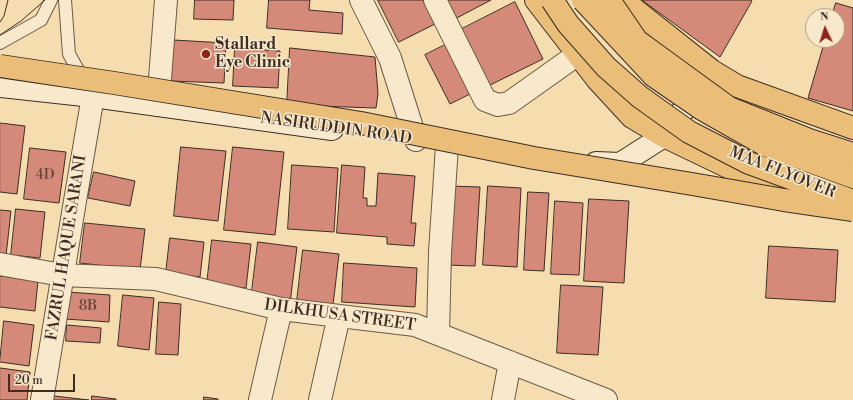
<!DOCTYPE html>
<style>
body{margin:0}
#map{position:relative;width:853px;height:400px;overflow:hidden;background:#f5ddb0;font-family:"Libre Bodoni",serif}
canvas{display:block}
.north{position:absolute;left:805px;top:8px;width:40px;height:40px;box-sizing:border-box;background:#f8e9cc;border:1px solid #ad9e89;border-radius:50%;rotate:356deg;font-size:11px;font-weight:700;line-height:16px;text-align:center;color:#3d2d24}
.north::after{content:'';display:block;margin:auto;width:14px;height:18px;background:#8f2418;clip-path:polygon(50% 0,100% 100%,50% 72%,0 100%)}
.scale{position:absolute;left:8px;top:374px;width:67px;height:18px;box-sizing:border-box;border:2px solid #3d2d24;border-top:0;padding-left:5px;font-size:12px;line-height:14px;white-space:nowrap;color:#3d2d24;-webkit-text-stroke:3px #f8e9cc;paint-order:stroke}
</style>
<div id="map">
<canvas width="853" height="400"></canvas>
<div class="north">N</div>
<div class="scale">20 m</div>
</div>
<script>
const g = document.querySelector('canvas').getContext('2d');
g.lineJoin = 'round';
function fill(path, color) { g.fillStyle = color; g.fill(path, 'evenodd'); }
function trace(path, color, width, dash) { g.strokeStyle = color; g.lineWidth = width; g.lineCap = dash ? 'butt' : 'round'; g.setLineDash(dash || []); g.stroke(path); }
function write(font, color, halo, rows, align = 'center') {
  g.font = font + ' "Libre Bodoni",serif'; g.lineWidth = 3; g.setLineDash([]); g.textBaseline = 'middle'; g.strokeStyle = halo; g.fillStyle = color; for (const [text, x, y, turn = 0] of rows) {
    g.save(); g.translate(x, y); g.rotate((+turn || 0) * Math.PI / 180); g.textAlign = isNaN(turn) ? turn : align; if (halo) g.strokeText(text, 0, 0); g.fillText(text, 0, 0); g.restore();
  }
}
const building = new Path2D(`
 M195,0H234L233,20L194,19Z
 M269,0H310L309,10L343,13L342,34L267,28Z
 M378,0H423L435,24L399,42Z
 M439,0H491L451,21Z
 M643,0H750L752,1L720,57L643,1Z
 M515,2L543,59L482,89L454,33Z
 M836,3L853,8V111L808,98L825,40H837V16H832Z
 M173,40L226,43L224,83L171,81Z
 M453,41L478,90L450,104L425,55Z
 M235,48L280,51L278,88L233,86Z
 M290,48L375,57L378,94L376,108L287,105Z
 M0,123L25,126L17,194L0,192Z
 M181,147L226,151L218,221L174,216Z
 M233,147L284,152L275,235L224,230Z
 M30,148L66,152L59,203L24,199Z
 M292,165L338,168L334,232L288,229Z
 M342,165L365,167L363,198H367V206H376L378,173L415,176L411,223H416L414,246L387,244V237L337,233Z
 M94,172L135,181L130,206L88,198Z
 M450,186L480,187L475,266L446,265Z
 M488,186L521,188L517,267L483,265Z
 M528,192L549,193L544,271L524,270Z
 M589,199L629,201L624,283L584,281Z
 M555,201L583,203L579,275L551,274Z
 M16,209L45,212L40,258L11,255Z
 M0,210L11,211L6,256L0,255Z
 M85,223L145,229L140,270L80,263Z
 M170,238L204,242L200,277L166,273Z
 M212,240L251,244L246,288L207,284Z
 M258,242L297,247L290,303L251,299Z
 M769,246L838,250L835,302L766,298Z
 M303,250L339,254L333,305L297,301Z
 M344,263L417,268L415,307L342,302Z
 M0,276L38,280L35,311L0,307Z
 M561,285L603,287L598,355L557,353Z
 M67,292L110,295L109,322L65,319Z
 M123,295L154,298L149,350L118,346Z
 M159,302L181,304L178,355L156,354Z
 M4,321L34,325L29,366L0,362Z
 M67,325L101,328L100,343L66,341Z
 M0,368L30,372L27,400H0Z
 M54,396L89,400H54Z
 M92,396L116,399V400H92Z
 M204,397L218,399V400H204Z`);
fill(building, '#d58979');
trace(building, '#3d2d24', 1);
const service = new Path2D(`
 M65,0L69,54L83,79
 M0,43L41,20L51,0`);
const minor = new Path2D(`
 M361,0L390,58L416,140
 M435,0L485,100L498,105L509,103L578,54
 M158,105L166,0
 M0,264L62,275L156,279L281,309L415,325L606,400
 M438,334L440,252L447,146
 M42,400L76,195L93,96
 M260,400L281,309
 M320,400L339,316
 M503,400L510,362`);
const secondary = new Path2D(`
 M0,86L93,96L332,129
 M596,163L620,164L664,136L702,85`);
const primary = new Path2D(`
 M536,0L597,79L632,117L664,136L768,186L800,196
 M626,0L630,6L712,71L737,86L853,128`);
trace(service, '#6b5947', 14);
trace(minor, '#6b5947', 24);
trace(secondary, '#3d2d24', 24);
trace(primary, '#3d2d24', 24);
trace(service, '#f8e9cc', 12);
trace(minor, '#f8e9cc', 22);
trace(secondary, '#f8e9cc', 22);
trace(primary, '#eabe78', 22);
trace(new Path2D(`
 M0,22L4,16L8,0
 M0,35L21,21L45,0`), '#3d2d24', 1);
const trunkBridge = new Path2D(`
 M552,0L568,24L606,67L640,97L689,132L749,163L853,201`);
const motorwayBridge = new Path2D(`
 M583,0L654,76L702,109L767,146L853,177
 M609,0L637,41L729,108L809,140L853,154
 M0,66L114,83L361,123L534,158L692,184L784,200L853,210`);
trace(trunkBridge, '#3d2d24', 24, []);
trace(motorwayBridge, '#3d2d24', 24, []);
trace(trunkBridge, '#eabe78', 22);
trace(motorwayBridge, '#eabe78', 22);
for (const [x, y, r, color] of [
 [206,54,5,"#8f2418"]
]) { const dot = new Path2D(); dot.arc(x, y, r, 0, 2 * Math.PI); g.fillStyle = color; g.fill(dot); trace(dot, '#f8e9cc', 1.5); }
write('14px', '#634439', null, [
 ["4D",45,176],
 ["8B",88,307]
]);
write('bold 16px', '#3d2d24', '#f8e9cc', [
 ["Stallard",215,45],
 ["Eye Clinic",215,63]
], 'left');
write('16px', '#3d2d24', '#f8e9cc', [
 ["NASIRUDDIN ROAD",336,129,8],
 ["MAA FLYOVER",782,173,22],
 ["FAZRUL HAQUE SARANI",67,248,-81],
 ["DILKHUSA STREET",340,316,8]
]);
</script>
